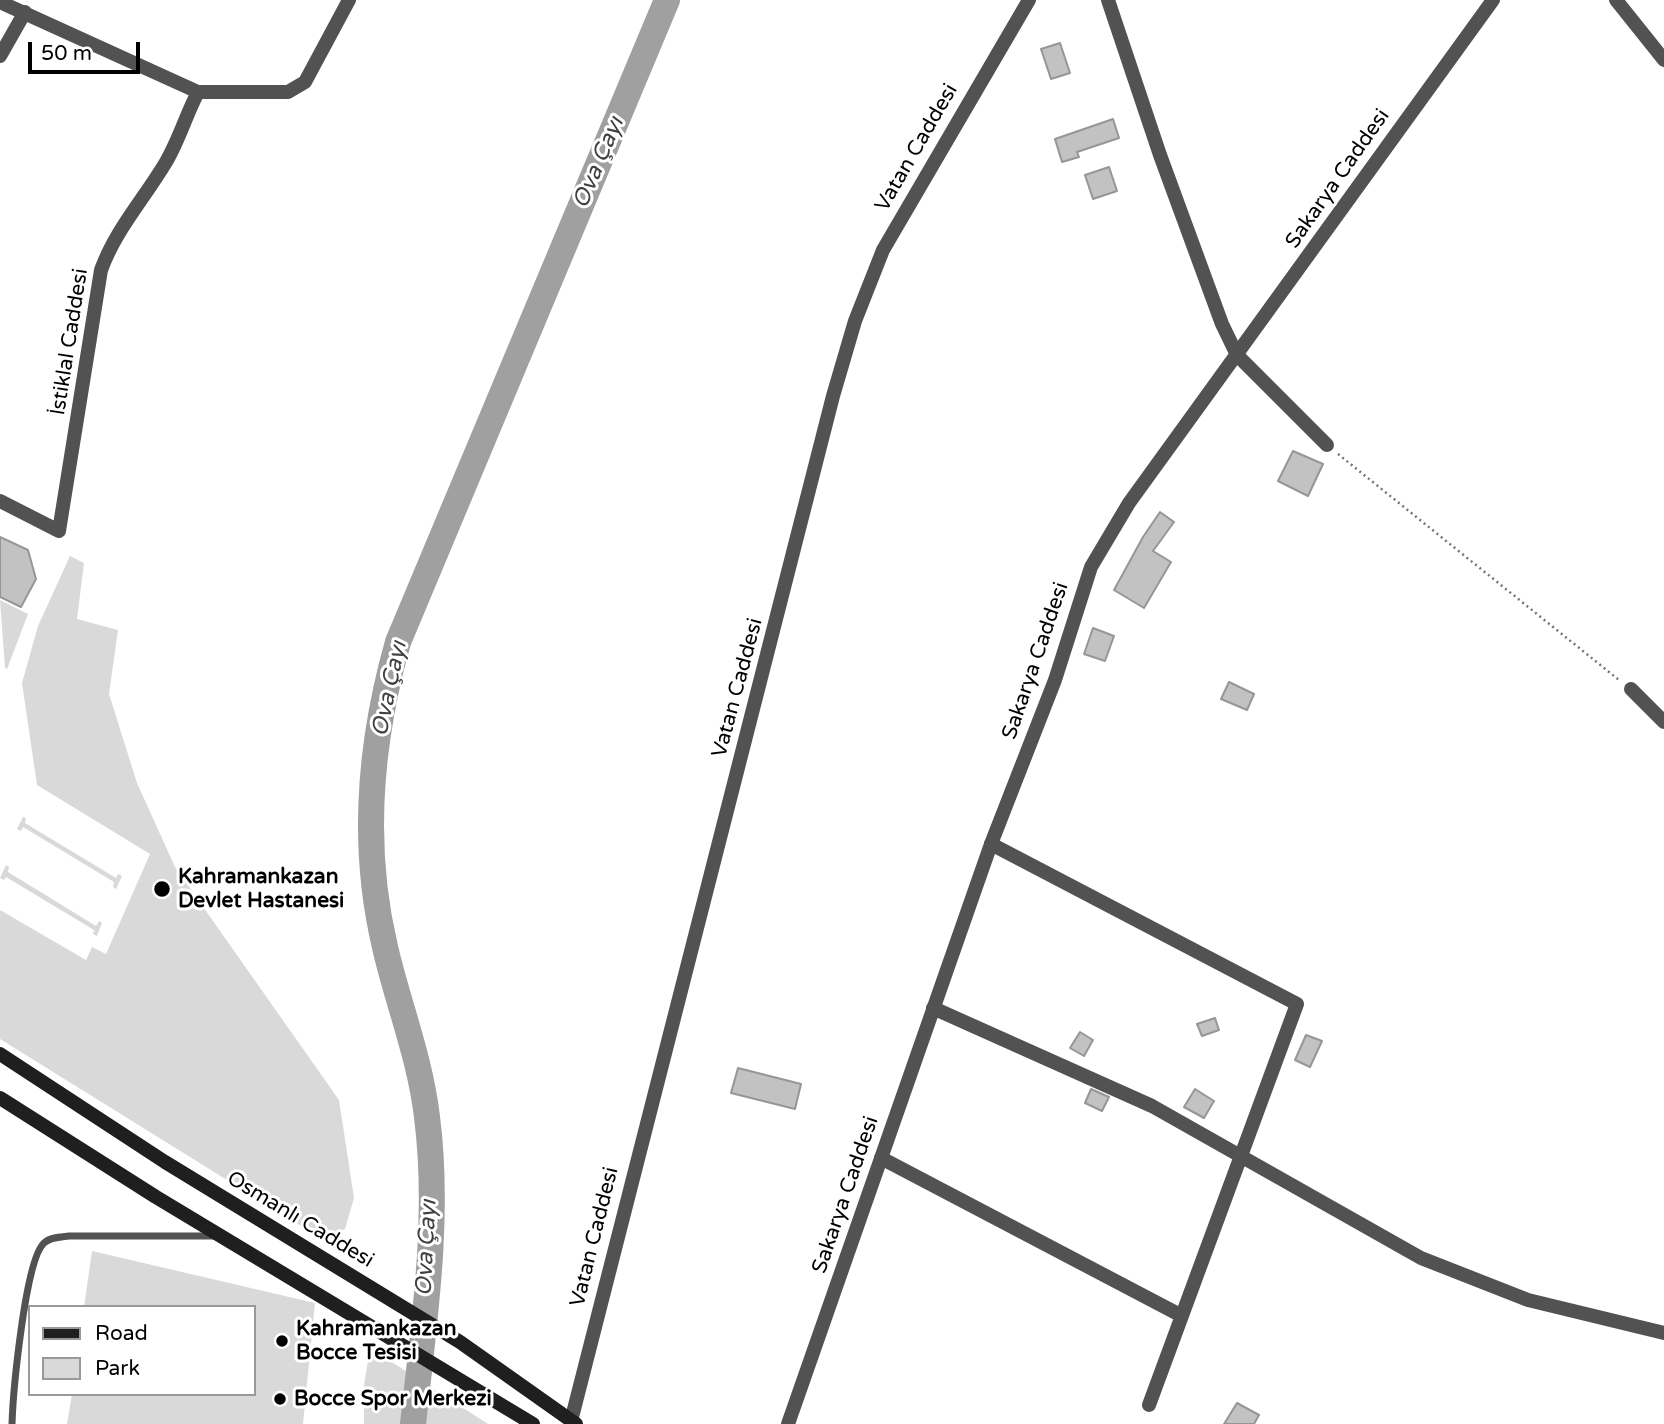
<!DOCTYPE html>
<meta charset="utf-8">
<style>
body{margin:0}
#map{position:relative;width:1664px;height:1424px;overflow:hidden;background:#fff;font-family:"Varela Round",sans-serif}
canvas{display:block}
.legend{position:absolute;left:28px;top:1305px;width:228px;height:91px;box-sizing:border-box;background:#fff;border:2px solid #999;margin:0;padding:9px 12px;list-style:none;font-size:21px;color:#000}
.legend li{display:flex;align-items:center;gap:14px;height:35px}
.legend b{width:35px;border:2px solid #999}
.scale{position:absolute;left:28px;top:42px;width:112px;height:32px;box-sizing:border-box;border:4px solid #000;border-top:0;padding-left:9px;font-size:21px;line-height:24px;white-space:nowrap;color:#000;-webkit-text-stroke:5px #fff;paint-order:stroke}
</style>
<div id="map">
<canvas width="1664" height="1424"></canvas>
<ul class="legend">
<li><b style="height:9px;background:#1f1f1f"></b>Road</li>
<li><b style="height:19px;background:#d9d9d9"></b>Park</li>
</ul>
<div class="scale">50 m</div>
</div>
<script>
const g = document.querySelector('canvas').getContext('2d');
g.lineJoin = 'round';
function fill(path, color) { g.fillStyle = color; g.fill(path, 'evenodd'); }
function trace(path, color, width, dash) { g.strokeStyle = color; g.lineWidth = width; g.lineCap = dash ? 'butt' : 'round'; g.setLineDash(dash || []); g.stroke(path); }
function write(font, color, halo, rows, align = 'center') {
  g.font = font + ' "Varela Round",sans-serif'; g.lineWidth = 6; g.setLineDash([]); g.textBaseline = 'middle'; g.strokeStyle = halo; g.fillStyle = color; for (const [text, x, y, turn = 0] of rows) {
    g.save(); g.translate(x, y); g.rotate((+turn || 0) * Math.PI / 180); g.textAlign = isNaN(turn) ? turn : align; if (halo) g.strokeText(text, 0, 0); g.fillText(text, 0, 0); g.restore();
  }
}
fill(new Path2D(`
 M70,556L84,563L77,619L118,630L109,694L137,783L175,867L339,1100L354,1198L345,1229L322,1239L0,1039V910L86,960L92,947L106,954L150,854L37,785L22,683L38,626Z
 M0,600L28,614L7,669L5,668Z
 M23,817L26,818L25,823L116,878L118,874L122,876L116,889L113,887L114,882L23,827L21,831L17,829Z
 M6,865L9,867L8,872L96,926L99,921L102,923L97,936L93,934L94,930L6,877L4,880L0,878Z
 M92,1251L315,1303L303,1424H67L72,1394H254V1307H84Z
 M370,1348L488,1424H364V1385Z`), '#d9d9d9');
trace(new Path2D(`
 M413,1424C424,1323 440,1218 427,1117C420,1057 398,1004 385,947C361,846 370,741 398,642L667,0`), '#a0a0a0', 26);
const building = new Path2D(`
 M1060,43L1070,73L1051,79L1041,49Z
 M1113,119L1119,138L1077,152L1079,157L1062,162L1055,139Z
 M1109,167L1117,191L1093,199L1085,175Z
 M1293,451L1323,464L1308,496L1278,481Z
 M1160,512L1174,522L1153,551L1171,562L1144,608L1114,590L1143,537Z
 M0,537L28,550L36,579L21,607L0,597Z
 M1093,628L1114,636L1105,661L1084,654Z
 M1229,682L1254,694L1247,710L1221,699Z
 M1215,1018L1219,1030L1202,1036L1197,1024Z
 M1080,1032L1093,1040L1084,1056L1070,1048Z
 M1306,1035L1322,1041L1310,1067L1295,1060Z
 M738,1068L801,1084L795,1109L731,1093Z
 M1091,1089L1109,1097L1102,1111L1085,1103Z
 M1195,1089L1214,1101L1204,1118L1184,1107Z
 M1237,1403L1259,1415L1254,1424H1224Z`);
fill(building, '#c2c2c2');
trace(building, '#969696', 2);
trace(new Path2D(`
 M1338,454L1619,680`), '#747474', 2.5, [2, 3.5]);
trace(new Path2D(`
 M12,1424C13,1394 25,1260 44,1243C50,1237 61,1237 69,1236H217`), '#525252', 7);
trace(new Path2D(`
 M1108,0L1160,155L1222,324L1237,355L1327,445
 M1616,0L1664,60
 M991,844L1297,1004L1149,1405
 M933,1008L1152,1106L1421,1258L1528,1300L1664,1333
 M881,1158L1182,1316
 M571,1421L833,396L855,321L883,250L1029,0`), '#525252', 14);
trace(new Path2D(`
 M0,2L198,92
 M0,56L25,12
 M0,501L59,531L101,270C116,229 144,199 166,162C179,140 186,115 198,92H288L305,82L349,0
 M1631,689L1664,722
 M788,1424L991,844L1055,680L1091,567L1129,503L1493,0`), '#525252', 14);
trace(new Path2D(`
 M0,1054L165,1162L460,1342L576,1424
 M0,1098L156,1197L533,1424`), '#1f1f1f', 14);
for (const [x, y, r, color] of [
 [162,889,9,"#000"],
 [282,1341,7,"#000"],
 [280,1399,7,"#000"]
]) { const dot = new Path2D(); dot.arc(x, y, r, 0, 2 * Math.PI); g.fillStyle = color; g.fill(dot); trace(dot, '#fff', 2.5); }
write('21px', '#000', '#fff', [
 ["Vatan Caddesi",917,148,-60],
 ["Sakarya Caddesi",1338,179,-55],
 ["İstiklal Caddesi",70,342,-81],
 ["Sakarya Caddesi",1036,661,-71],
 ["Vatan Caddesi",738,688,-75],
 ["Sakarya Caddesi",846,1195,-71],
 ["Osmanlı Caddesi",300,1220,31],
 ["Vatan Caddesi",595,1237,-76]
]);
write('bold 21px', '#000', '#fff', [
 ["Kahramankazan",178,877],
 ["Devlet Hastanesi",178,901],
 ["Kahramankazan",296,1329],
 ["Bocce Tesisi",296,1353],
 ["Bocce Spor Merkezi",294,1399]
], 'left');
write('italic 23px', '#414141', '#fff', [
 ["Ova Çayı",599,163,-67],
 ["Ova Çayı",390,689,-78],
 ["Ova Çayı",427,1248,-87]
]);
</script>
